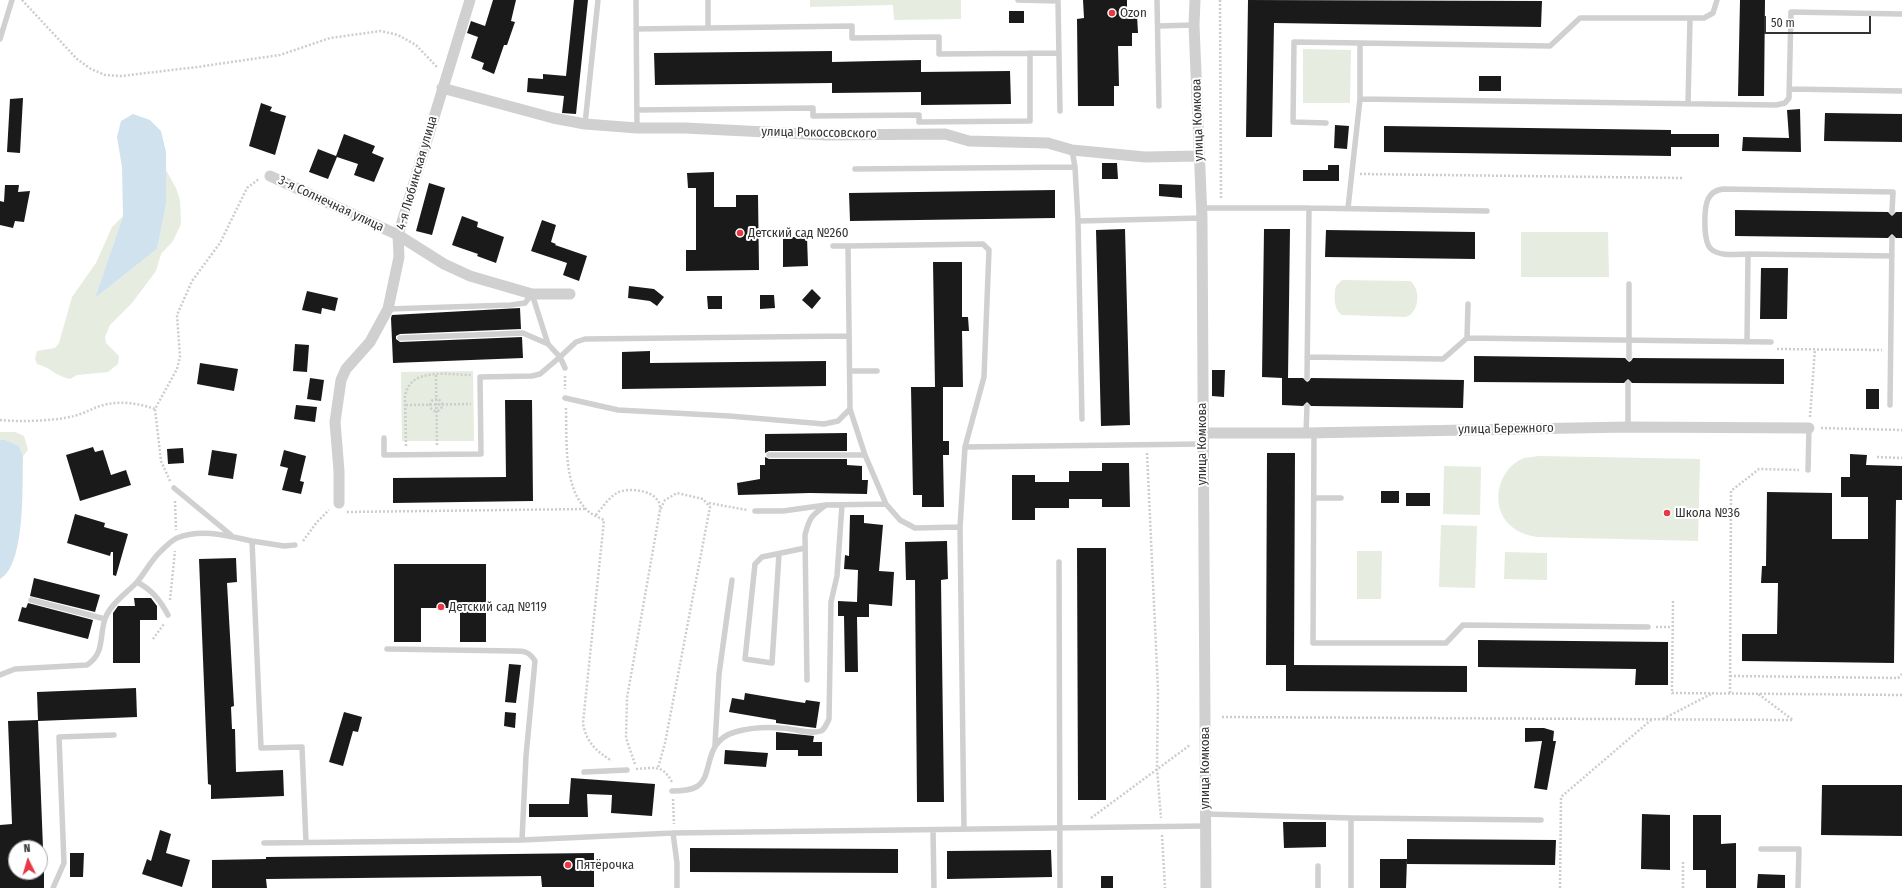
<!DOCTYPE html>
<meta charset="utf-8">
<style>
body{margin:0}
#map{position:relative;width:1902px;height:888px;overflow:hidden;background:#fff;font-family:"Fira Sans Condensed",sans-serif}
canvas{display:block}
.north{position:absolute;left:8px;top:840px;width:40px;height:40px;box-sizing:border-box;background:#fff;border:1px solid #adadad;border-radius:50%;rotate:355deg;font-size:11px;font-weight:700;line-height:16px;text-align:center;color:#333}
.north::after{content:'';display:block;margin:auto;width:14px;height:18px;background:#e63946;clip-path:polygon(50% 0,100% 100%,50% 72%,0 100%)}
.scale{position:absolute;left:1764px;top:16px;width:107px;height:18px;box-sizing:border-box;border:2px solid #333;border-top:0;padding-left:5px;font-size:12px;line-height:14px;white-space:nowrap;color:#333;-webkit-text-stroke:3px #fff;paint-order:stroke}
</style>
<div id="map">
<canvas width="1902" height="888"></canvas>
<div class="north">N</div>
<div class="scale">50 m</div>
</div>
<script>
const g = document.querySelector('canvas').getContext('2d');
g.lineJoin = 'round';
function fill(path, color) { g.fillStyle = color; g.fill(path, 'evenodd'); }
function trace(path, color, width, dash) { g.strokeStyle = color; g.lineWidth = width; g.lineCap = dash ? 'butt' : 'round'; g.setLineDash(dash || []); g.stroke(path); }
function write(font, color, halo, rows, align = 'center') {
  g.font = font + ' "Fira Sans Condensed",sans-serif'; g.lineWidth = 4; g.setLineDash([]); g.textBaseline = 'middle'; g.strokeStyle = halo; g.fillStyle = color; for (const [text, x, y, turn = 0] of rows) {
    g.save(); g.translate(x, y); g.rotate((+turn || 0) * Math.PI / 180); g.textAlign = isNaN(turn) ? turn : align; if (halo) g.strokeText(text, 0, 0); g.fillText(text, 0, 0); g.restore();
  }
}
fill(new Path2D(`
 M810,0H961V19L894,20L893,5L810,7Z
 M1303,49L1351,50L1350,103H1303Z
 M166,170L176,188L180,200L181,224L173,241L161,254L156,271L132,303L110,325L105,337L106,343L119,356L118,364L108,372L77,375L70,379C55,376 50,367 37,364L35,359L37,351L55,348L59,343L72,297L96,263L112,227L123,216L95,298L157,249L166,205Z
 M1521,232H1608L1609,277H1521Z
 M1342,280L1410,281C1421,288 1420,314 1405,317L1342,315C1333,309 1334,295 1336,286Z
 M473,371L474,441H402L401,372Z
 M0,432H15L24,436L28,450L23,456L19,446L6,440H0Z
 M1539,456L1700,459L1698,541L1537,537C1527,535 1518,533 1510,525C1489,506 1498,468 1524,458C1529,457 1535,457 1539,456Z
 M1444,466L1481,467L1480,515L1443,514Z
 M1441,525L1477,526L1475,588L1439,587Z
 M1357,551H1382L1381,599H1357Z
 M1505,552L1547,553V580L1504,579Z`), '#e6ecdf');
fill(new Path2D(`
 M133,114L150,120L161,131L166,152V205L157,249L95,298L123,216L122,167L117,137L121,121Z
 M0,440H6L19,446L23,456C22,483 26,565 0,579Z`), '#cfe2ee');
fill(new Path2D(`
 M493,0H516L511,21L515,22L507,45H504L494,74L482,69L484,63L471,58L478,37L467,33L471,21L485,26Z
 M574,0H588L576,114L562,113L564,96L527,92L528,78L543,79V74L566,76Z
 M1083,0H1127V15H1137L1138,33H1132V46H1118L1119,86H1114V106H1078L1077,19L1084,18Z
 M1248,0L1542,1L1541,27L1274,23L1272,137H1246Z
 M1740,0H1765L1764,96H1738Z
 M1009,11H1024V23H1009Z
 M832,51V62L921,60V72L1010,71L1011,104L921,105V92L832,93V83L655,85L654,53Z
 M1479,76H1501V91H1479Z
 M23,98L20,153L7,152L10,99Z
 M261,103L272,107L270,111L286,116L275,155L249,146Z
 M1800,109L1801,152L1742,151L1743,137L1789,138L1787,110Z
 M1825,113L1902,114V142L1824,141Z
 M1335,125L1349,126L1347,149L1334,148Z
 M1384,126L1671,130V134H1719V147H1671V156L1384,152Z
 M344,134L375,146L372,153L384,158L374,182L354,175L358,164L337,157L328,179L309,172L318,149L336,156Z
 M1102,163H1117L1118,179H1102Z
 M1328,165H1339V181H1303V170H1328Z
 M714,172V207H736V195H758L759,270L686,271V250H696V188H688L687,173Z
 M429,183L445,188L432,235L416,231Z
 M1159,184L1182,185V198L1159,196Z
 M5,185H19L18,192L30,191L24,222L15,221L13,228L0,225V201L4,202Z
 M1055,190V218L850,221L849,193Z
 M1735,210L1888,212L1892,216L1896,212H1902V238H1896L1892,234L1888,238L1735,236Z
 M462,216L478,222L477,227L504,237L496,263L477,256L478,254L452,245Z
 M542,220L556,225L551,242L556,244L555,245L587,256L579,281L563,275L567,263L531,251Z
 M1125,229L1130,425L1101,426L1096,230Z
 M1264,229H1290L1288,378H1303L1307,382L1309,381L1311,378L1464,380L1463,408L1311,406L1307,402L1303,406L1282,405V378L1262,377Z
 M1326,230L1475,232V259L1325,257Z
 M783,237H807L808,266L783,267Z
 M933,262H962V317H968L969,331H962L963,387H943V441H949V455H943L944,507H922V495H913L911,387H935Z
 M1761,268H1788L1787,319H1760Z
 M629,286L654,289L664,297L657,306L650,301L628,298Z
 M812,289L821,298L812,309L802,300Z
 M307,291L338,298L335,311L322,308L321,314L302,310Z
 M760,295H774L775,308L760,309Z
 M707,296H722V309H708Z
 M520,308L521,329L400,334L396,336V339L400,342L522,337L523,358L393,363L391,318L392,315Z
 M295,344L309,345L307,372L293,371Z
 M650,351V363L826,361V386L622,389V352Z
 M1474,356L1625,358L1629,362L1631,361L1633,358L1784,359V384L1632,383L1628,379L1624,383L1474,382Z
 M200,363L238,369L234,391L197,384Z
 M1212,370H1225L1224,397L1212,396Z
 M310,378L324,380L321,401L307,399Z
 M1866,389H1879V409H1866Z
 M505,400H532L533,501L393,503V478L506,477Z
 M296,405L317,407L315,422L294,419Z
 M847,433V451H769L765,453V434Z
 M93,447L95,452L103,450L111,475L126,470L131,485L80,501L66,455Z
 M183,448L184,463L168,464L167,449Z
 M212,450L237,454L233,479L208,475Z
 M284,450L306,456L300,481L304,482L301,494L282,490L288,468L280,466Z
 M1267,453H1295L1294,665L1467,666V692L1286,691V665H1266Z
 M1850,454L1867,455L1866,465L1902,466V500H1896L1894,663L1742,661V634H1777L1778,583H1761L1762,566H1766L1767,492L1832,493V539H1868V497H1841V477H1850Z
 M765,457L769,459H847V465L862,466V480H868L867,494L810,493L738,495L737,483L760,479V465H765Z
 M1102,463H1129L1130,507H1102V499H1069V508H1035V520H1012V475H1035V482H1069V471H1102Z
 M1381,491H1399V503H1381Z
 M1406,493H1430V506H1406Z
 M75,514L105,523L104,527L128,534L116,576L113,575V552H111L110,556L67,543Z
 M850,515H864V523L883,525L879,571L894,572L892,606L869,604V617H857L858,672H845L844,616H838V601L857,602L858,570L844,569L845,555L849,556Z
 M947,541L948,579L941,580L944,802H917L915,580H906L905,542Z
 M1077,548H1106V800H1078Z
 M236,558L237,582L227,583L234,706L231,707L232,729H235L236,772L283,770L284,796L211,799V785L208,784L199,559Z
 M394,564H486V642H460V608H421V642H394Z
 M34,578L100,595L95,612L30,596Z
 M134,598H151L157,606V620H140V663H113V613L118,606H135Z
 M28,603L93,620L88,639L18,621L22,607L26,608Z
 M1478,640L1668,642V685H1635L1636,669L1478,667Z
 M509,664L521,665L516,703L505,702Z
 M136,688L137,717L38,721L43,848H16V872H44V888H0V825L12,824L8,721L38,720L37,692Z
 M745,693L792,701L805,703L806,700L820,702L816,728L776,723V720L729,712L732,698L744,700Z
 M344,712L362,717L358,732L353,731L343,766L329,762Z
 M505,712L516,713L515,728L504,726Z
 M1525,728H1544L1554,731L1553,741H1556L1547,790L1534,788L1542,741L1525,742Z
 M776,732L814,736L813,742H822V756H798V750H776Z
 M725,750L768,753L766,767L724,764Z
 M571,778L655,784L652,816L611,813L612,795L587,794L588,817H529V804H569Z
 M1822,785H1902V836L1821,835Z
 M1642,814L1670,815V870L1641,869Z
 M1693,815H1721V844L1736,843V888H1706V870H1693Z
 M1283,822H1326V847L1284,848Z
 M160,830L171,834L166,853L190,860L182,887L142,874L147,859L151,861Z
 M1407,839L1556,840L1555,865L1407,864Z
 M690,848L898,849V873L690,872Z
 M1051,850L1052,877L947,879V851Z
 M70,853H84L83,877H70Z
 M594,853V887H542L541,876L266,879L267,888H212V860L266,859V857Z
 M1380,859H1407L1406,888H1380Z
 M1758,874L1785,875V888H1757Z
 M1101,876H1113V888H1101Z`), '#1a1a1a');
trace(new Path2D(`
 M22,0L77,59L91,69L105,75L121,76L197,67L280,55L330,38L381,31L398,35L416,45L437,67
 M1220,0L1221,199
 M1360,174L1684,178
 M1777,349L1882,350
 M436,375L437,447
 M565,376V389
 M430 405a6 6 0 1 1 12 0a6 6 0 1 1-12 0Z
 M406,405L471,404
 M566,408C567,439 563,486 586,509C590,514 598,517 604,520L583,723C586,742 596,751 612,761
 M1810,417L1815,349
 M0,420C20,422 55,421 74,416C83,414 91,409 100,406C118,400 138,403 155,409
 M1821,428L1902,430
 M406,446L405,397C409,366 450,375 472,375
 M1147,453L1158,690L1157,769L1161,818
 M1877,457L1902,458
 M170,481L161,461L155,409L177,369L180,357L177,315L192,281L220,243L247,188L259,179
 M175,501L176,530
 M709,503L747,510
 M347,512L586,509
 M596,515C602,508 609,497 617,493C628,487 652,490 658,501C660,503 660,507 660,510
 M303,541L317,522L329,510
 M170,600L175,551
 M1673,601L1672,693L1902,695
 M1656,627H1672
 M153,639L164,624
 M1730,676L1898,678L1902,674
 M1730,693L1731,491L1759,469L1799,470
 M1222,717L1793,720L1757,693
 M1663,719L1713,693
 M635,764L626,738L627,698L660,510L665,500L677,493L703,499L710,507L665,743L658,768
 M636,769C655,768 662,764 672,782
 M673,799L674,824
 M1091,818L1190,745
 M1162,835L1165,888
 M1560,888L1561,797L1651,720
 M1683,888V861`), '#cdcdcd', 2.5, [2, 2]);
trace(new Path2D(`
 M636,0L637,128
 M708,0V28
 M1018,0L1058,1L1060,111
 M1157,0L1159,106
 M1158,26L1194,25
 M636,29L852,26V38L939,37V54L1059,53
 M0,39L12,0
 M1360,43L1550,46L1580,18H1704L1713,13L1717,0
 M1790,89L1902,91
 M1360,99L1776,105L1785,103L1789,98L1791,12L1902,14
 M1688,104L1690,19
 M637,110L813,108V116L919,115V122L1030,121V53
 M1326,123L1293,122L1294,42L1360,43V99L1348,208
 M585,124L598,0
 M1072,150L1075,167L1078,221L1082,419
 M855,169L1075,167
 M1201,208H1309L1487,211
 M1078,221L1202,218
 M833,246H848
 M1748,254L1892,256
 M532,294L548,344
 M388,309L511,305L525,303L532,294
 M1467,338L1468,304
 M1747,342L1748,254C1737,254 1720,257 1711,249C1703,242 1703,204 1710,196C1713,191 1718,190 1723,189L1893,192L1892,212
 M1307,357L1443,359L1467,338L1771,342
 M1629,358V284
 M565,368L560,357L576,342L585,339L849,336
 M850,371H877
 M1307,378L1309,208
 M565,398L618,410L729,416L824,424L838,421L850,409
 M1890,405L1892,238
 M1628,427V383
 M1306,433L1307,406
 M1314,433L1313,643H1446L1463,625L1648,627
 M384,438V455L481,454L480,377L532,376L540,374L560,357L548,344L523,333L400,338
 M769,455H865
 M1808,470L1809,428
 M174,488L231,535
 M1314,498H1341
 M755,511H783L826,505L886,504
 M960,527L915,528L900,520L886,504L865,455L850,409L848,246L983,244L989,250L984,377L965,447
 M252,541L284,546L295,545
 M779,554L772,663L745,659L755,564L762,557L805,548
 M1059,562L1060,888
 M137,582C152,590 160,600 168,615
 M31,600L105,619
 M387,649L513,651C524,651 529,651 535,661L526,756L522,840
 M0,675L15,669L87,665C105,653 99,637 105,619C110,604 126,594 137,582C145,573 151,560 161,551C165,547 172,540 177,538C201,528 229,536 252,541L261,748L302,747L306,842
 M807,680L805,535C809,518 812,515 826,505
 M715,745L719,674L732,580
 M584,772L627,770
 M672,791C680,791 689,791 696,787C715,777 701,742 735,732C749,728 766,727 781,728C793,728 809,735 821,731C825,729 827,723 829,719L831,602L837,576L842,505
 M1205,814L1351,818L1541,820
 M1351,818V888
 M964,829L960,527L965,447L1202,444
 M933,830L934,888
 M673,833L677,863V888
 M264,843L522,840L673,833L1205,826
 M1761,849H1799L1798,888
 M1318,866V888
 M53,888L64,863L59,737L114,735`), '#d0d0d0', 5.5);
trace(new Path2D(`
 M1195,0L1194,25L1202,218L1206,888
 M442,88L553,118L585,124L637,128H685L827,135L945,134L969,141L1048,143L1072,150L1145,157L1199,156
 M270,176L398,235L444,264L470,276L532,294H570
 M1202,433H1306L1628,427L1809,428
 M339,503V471L335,422L341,380L346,369L370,342L388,309L399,257L398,235L470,0`), '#d0d0d0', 11);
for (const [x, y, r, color] of [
 [1112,13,4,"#e63946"],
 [740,233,4,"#e63946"],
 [1667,513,4,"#e63946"],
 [441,607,4,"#e63946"],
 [568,865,4,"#e63946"]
]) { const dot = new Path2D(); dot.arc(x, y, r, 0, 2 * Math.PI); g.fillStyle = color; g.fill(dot); trace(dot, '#fff', 1.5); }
write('13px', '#333', '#fff', [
 ["Ozon",1120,13],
 ["Детский сад №260",748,233],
 ["Школа №36",1675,513],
 ["Детский сад №119",449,607],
 ["Пятёрочка",576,865]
], 'left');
write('13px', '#333', '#fff', [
 ["улица Комкова",1198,120,-92],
 ["улица Рокоссовского",819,133,1],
 ["4-я Любинская улица",417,173,-74],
 ["3-я Солнечная улица",331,204,25],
 ["улица Бережного",1506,429,-1],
 ["улица Комкова",1202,444,-90],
 ["улица Комкова",1205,768,-90]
]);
</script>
